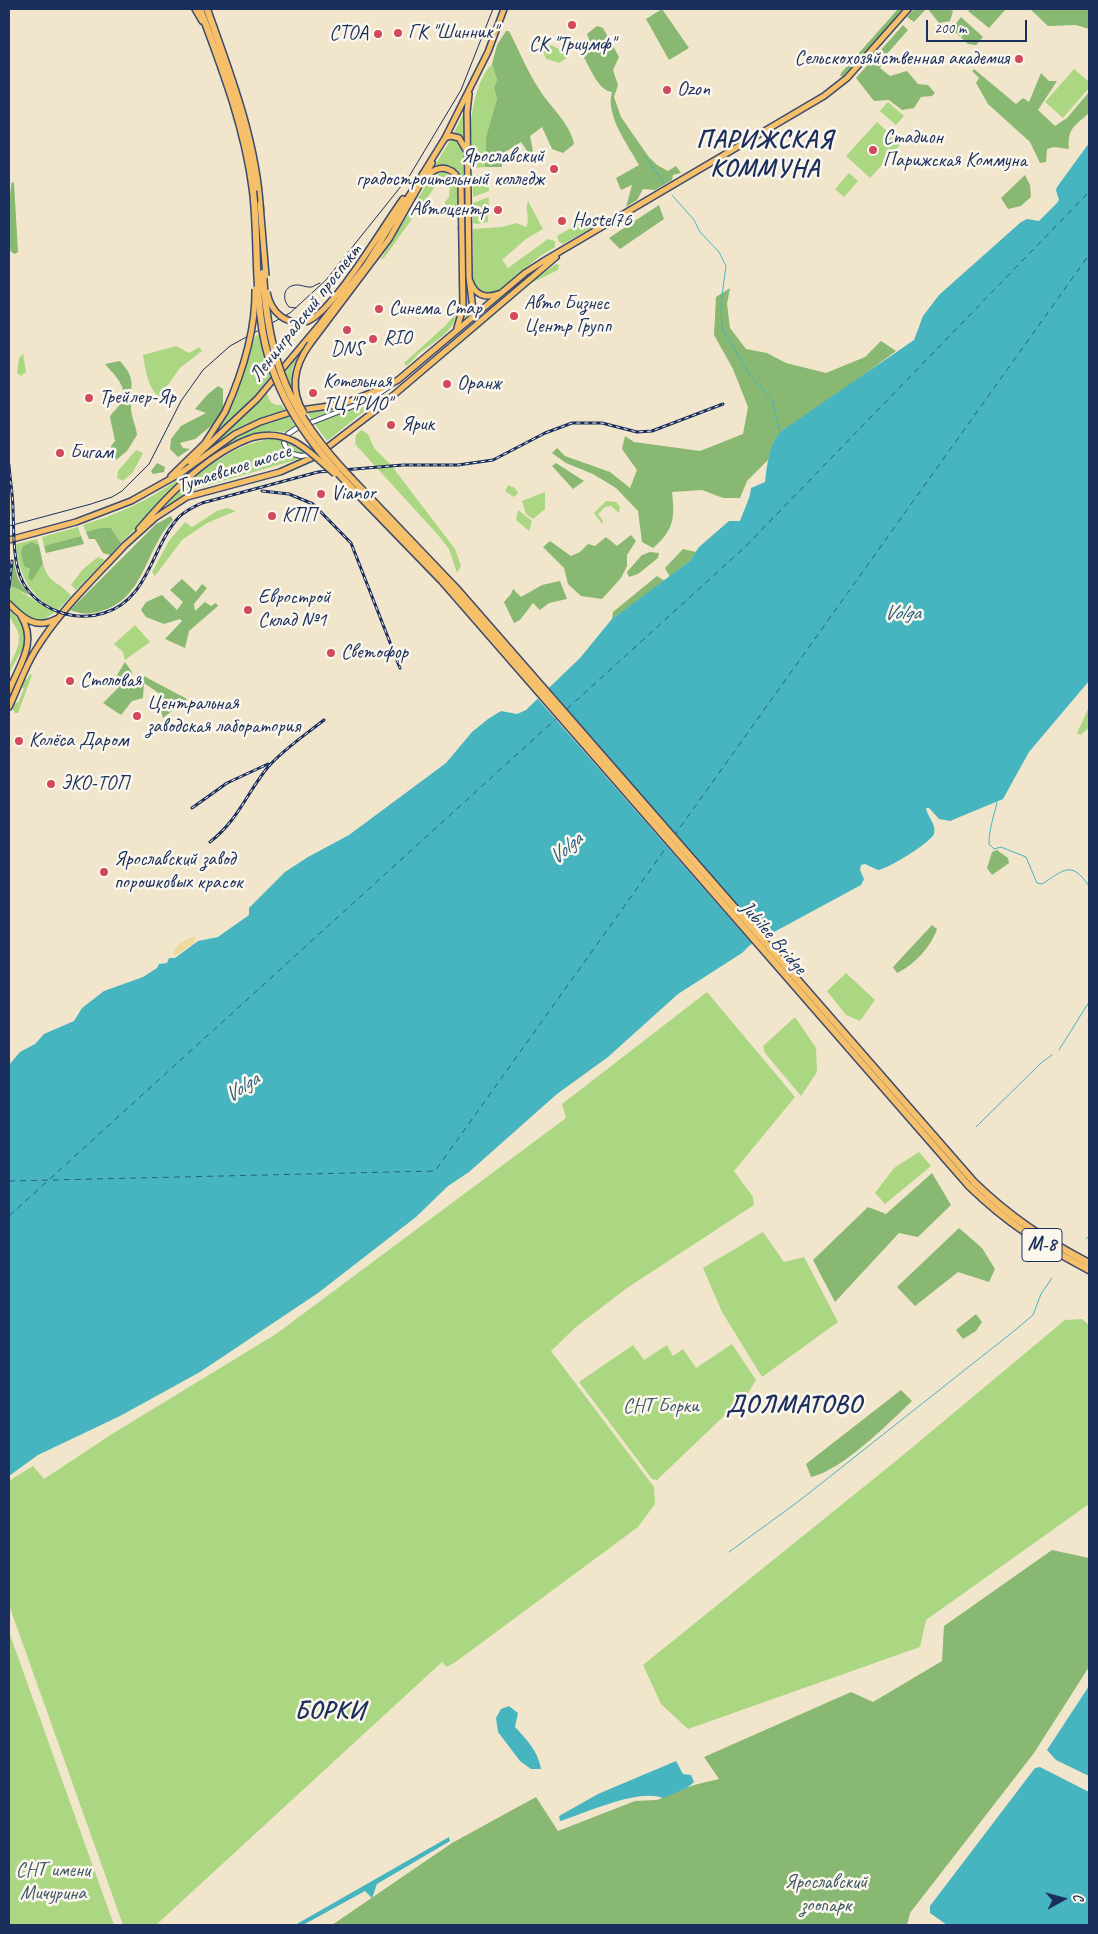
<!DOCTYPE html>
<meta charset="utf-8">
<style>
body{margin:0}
#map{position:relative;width:1098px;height:1934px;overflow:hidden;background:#f1e6cb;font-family:Caveat,sans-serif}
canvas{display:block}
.frame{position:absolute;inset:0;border:10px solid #1b2f5e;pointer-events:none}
.north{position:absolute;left:1038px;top:1874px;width:50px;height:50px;-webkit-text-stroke:4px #fbf7ec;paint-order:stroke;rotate:83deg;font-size:14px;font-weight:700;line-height:20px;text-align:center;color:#1b2f5e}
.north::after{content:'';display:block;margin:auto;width:18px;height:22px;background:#1b2f5e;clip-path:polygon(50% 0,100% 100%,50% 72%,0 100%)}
.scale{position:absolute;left:926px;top:20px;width:101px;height:22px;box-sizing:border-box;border:2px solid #1b2f5e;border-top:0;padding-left:6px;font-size:15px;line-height:18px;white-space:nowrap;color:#1b2f5e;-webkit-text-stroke:4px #fbf7ec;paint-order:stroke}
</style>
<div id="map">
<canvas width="1098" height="1934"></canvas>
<div class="frame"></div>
<div class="north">С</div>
<div class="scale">200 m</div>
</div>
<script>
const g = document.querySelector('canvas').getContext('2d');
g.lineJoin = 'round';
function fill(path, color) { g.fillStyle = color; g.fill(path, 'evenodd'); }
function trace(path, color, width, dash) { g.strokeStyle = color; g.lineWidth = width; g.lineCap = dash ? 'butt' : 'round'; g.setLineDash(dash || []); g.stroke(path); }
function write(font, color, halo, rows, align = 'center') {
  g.font = font + ' Caveat,sans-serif'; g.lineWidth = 5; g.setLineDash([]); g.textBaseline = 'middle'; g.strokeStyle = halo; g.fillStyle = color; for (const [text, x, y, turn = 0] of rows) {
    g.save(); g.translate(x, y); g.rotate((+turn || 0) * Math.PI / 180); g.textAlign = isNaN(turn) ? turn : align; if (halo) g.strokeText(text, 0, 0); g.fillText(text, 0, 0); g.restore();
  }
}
fill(new Path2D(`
 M551,45L561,50L567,58L559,63L546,59L542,49Z
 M492,64L497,80L494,88L497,99L486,137L485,167L473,168C464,144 473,81 492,64Z
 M1074,69L1089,82V88L1063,118L1045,102Z
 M888,102L904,116L896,125L880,111Z
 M465,110L466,141L458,134L454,133Z
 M877,122L901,144L870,178L846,156Z
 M451,139L457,140L463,152L466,186C459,172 453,161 434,167Z
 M444,171C463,177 459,197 460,213L450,216L445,214V202L449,197L450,186L447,183L437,184L384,258L380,260L428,182L432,176Z
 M849,173L858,181L844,197L835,189Z
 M472,175H489V191L473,197Z
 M489,197L488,222L476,224L473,223V203Z
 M528,201L543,229L526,239L502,260L508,268L548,239L555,241V247L540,256L496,293L489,294L479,291L473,282V229L502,227L517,223L526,227C531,218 524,209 528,201Z
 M593,216L598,222L597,225L563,244L559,242L557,236Z
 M456,227L460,230L461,307C455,327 443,337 426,348C418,353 413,361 406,366L404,363L446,325L454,315L459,299V233Z
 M556,264L559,265L558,270L529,284L432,370L525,286Z
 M466,288L471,316L462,323L466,307Z
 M260,333L271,379L236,417L206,444L232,406L255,337Z
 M176,346L189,353L199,347L202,351L180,368L167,386L171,398L164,401C148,391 146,373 143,355Z
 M302,350L292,369L291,390L285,373Z
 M23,354L26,372L21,376L17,373L19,358Z
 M267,392C268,401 273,406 282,405L285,410L254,421L211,448Z
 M387,393L327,441L314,423L366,404Z
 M351,404L311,419L307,412Z
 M289,416L295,426L285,432L271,431L252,434L228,446L185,478L121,543L111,528L86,532L83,525C115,515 145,502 173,483C210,457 243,426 289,416Z
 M361,430L368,434L374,448L391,465L455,549L461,566L457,573L449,549L438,535L355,444L356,435Z
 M271,439L283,440L287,454L299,459L198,488L160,509C189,480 229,444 271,439Z
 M287,441L306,453L299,454L292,452Z
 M136,450L143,453L133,472L123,481L117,478L118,471Z
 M508,485L515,488L518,493L514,497L505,491Z
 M545,492V509L533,519L526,514L522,501Z
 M606,501L616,502L620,507L619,513L611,506L605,507L598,514L603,521L602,524L594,513Z
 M227,508L236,511L207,523L182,540L155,576L152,572L169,541L185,522L192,527L217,511Z
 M518,510L532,521L529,531L516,520Z
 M78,527L81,536L44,546L42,537Z
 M37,539L39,545L32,542L21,554L24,565L30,569L32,581L43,564C49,585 61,582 71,596L58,610C30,598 18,573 16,544Z
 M98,557L105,560L76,590L71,585L83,569Z
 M11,586C27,594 39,605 55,612L42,621L30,619L9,599Z
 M9,609C23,623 29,634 23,654L20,653L9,673C9,660 19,652 19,638C19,626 9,624 9,609Z
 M135,625L150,642L125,660L123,652L114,644Z
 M30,674L32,675L18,713H15L12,708L16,702L18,703L24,689L22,688L24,679H27Z
 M1089,707V728L1080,735L1077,733Z
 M846,973L875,1000L860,1021L846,1015L827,991Z
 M707,992L795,1097L734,1171L753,1197L754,1205L627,1288L576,1327L551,1351L654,1487L655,1504L638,1527L457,1661L447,1667L442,1662L156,1925H123L9,1605V1481L33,1466L44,1479L112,1434L276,1334L566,1118L562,1104Z
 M795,1017L816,1048L817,1072L801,1096L765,1053L763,1046Z
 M919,1152L931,1166L885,1204L875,1193L894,1168Z
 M763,1232L784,1262L804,1257L838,1322L762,1377L722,1312L703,1268Z
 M1082,1319L1089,1325V1504L926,1620L920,1647L688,1729L661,1704L643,1665L902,1456L1065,1320Z
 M732,1344L756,1380L748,1393L657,1480L652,1479L579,1382L633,1345L644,1360L667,1345L673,1356L683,1349L696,1368Z
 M9,1632L114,1925H9Z`), '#abd783');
fill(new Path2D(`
 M662,9L689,48L669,60L646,19Z
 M898,9H905L842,77L840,75L842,72Z
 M914,9H926L914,22L907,17Z
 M928,9H949L953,11L950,21L939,23Z
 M971,9H1006L989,28L968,11Z
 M1030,9H1089V29L1076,25L1048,26Z
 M961,17L983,37L976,45L968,44L952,29Z
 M903,25L908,30L886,55L880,68L890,76L907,71L918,84L928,85L935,93L932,96L921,97L914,108L902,110L889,100L874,101L856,78Z
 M597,26L603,28L619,57L613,70L618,85L614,97L621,117L648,156L657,165L668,171L676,166L681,173L673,175L672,180L655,190L643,189L637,200L626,207L632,185L621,190L616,178L639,165C628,145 605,115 612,92C598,91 589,65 582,54L585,49L593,50L587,34Z
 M506,31H509C519,50 527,71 539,89C550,107 570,123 574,144L563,153L552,149L542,127L530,136L533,151L530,155L521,142L502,154V167H485L486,137L497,99L494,88L497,80L492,64L497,45Z
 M974,69L1016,104L1023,98L1029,102L1041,73L1049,81H1057L1038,110L1055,126L1067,118L1089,92V113C1075,126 1067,128 1069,149L1054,147L1047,149L1046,162L1040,163L1030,142L988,104L976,83L979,78L972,71Z
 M1025,175L1030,185L1031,197L1021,206L1008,209L1001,198Z
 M12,182L14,183L18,252L15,254C14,253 12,253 11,252C8,247 9,188 12,182Z
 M659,205L664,219L620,249L609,238Z
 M730,288L727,304L730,328L746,349L767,353L786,363L826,373L865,357L881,341L896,351L832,398L780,432L774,442L768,460L747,481L740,498H723L702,490L672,492C675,518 674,530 653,548L642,542L638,511L616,488L593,474L566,463L552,453L557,448L565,456L610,472L630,488L637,470L622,449L625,436L634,442L700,451L743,434L748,407L733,369L714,335L716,297Z
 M120,361C137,380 130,384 131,408C131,417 136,425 137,435L127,451L116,460L111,446L115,441L110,417C113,411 117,409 120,404C130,388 115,376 105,364Z
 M218,386L223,389V410L216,422L195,439L180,443L183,448L190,449L178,457L170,449L171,439L181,426L206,413L195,409L207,395Z
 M157,463L165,467L164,472L153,474L151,471Z
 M556,463L584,481L573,489L552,466Z
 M171,516L173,520C146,547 145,597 104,610C92,614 82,615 70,610L156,524Z
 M101,528H111L121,543L110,555L103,553L95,539H89L86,532Z
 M631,535L636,541L627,555V566L621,578L602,599L581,596L568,584L564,568L543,547L550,541L571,556L580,552L588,544L595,546L606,537L617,546Z
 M81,536L84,544L46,553L44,546Z
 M32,542L39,545L43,564L32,581L28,578L30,569L24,566L21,554L23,546Z
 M683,549L696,552L690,561L670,577L665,568Z
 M650,552L659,553L658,558L638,574L629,577L627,572L642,555Z
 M13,559L18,579L29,595L11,586Z
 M657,576L665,581L612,619L613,612Z
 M182,579L196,592L202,584L207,588L194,604L195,611L205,602L211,606L216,603L218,606L189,631L185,648L165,639L182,621L180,619L164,624L146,617L141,610L146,602L162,595L177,610L183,602L170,590Z
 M560,581L567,599L549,603L540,610L533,603L520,620L514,623L504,602L511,594L513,589L521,597L542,585Z
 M125,662L132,672L131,682L135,687L140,674L187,699L163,718L158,701L160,694L144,683L143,698L132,701L121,715L103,703L119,687L116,677Z
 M997,850L1008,858L1009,863L992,875L987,868L992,852Z
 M932,925L937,929C931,947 914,965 897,973L893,967Z
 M932,1173L951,1205L918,1237L899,1233L835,1302L813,1260L868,1207L886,1214Z
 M959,1228L982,1248L995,1269L989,1282L958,1272L915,1306L897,1287Z
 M976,1314L982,1322L976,1331L963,1339L956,1330Z
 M901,1390L912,1401C888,1424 842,1470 811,1477L806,1464Z
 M1052,1550L1089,1558V1667L1034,1753L910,1913L907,1925H332L452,1843L536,1797L558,1831L635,1801L657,1800L694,1785L719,1779L704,1757L851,1692L873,1702L942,1661L944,1626Z`), '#88b871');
fill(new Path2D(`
 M196,935L193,944L174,956L173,952L180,943Z`), '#eeda9e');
fill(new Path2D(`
 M1089,143V681L1029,752L1003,799L950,821L939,819L929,808H926C927,816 937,825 934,834C930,843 888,869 878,870L865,864L861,865L860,870L864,879L861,885L750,945L742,953L678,994L608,1057L557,1094L469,1172L448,1186L416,1217L318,1293L200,1372L120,1416L38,1455L9,1476V1065L20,1052L35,1044L44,1034L74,1021L82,1008L104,991L143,977L157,968L159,964L167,963L169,958H175L198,941L218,937L249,915V908L285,872L308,857L349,835L446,763L472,732L488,719L501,711L517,714L526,710L580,658L612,619L690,561L699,547L729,521H740C744,509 750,500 751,488L765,482C767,465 769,445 780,432L914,340L923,316L939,295L1021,222L1027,219L1039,221L1057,203L1059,200L1056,190L1057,187Z
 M1089,1686V1776L1056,1760L1047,1750Z
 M509,1706L518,1713L515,1727C527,1740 538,1751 541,1769H531L520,1761L498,1732L496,1718L501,1709Z
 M676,1761L683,1774L691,1775L694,1782L687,1788L663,1798C638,1788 586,1813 560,1821L559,1816L598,1794Z
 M1040,1767L1089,1792V1925H947L930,1913V1906L1035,1768Z
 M449,1837L450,1841L377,1884L372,1898L365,1891L303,1925H295Z`), '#46b5c0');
fill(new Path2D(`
 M548,687L766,939L754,946L537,698Z`), '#f1e6cb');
trace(new Path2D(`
 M645,156L664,183
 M672,195L694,220L700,232L719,252L726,266L721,303L722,328L749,374L772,400L780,432
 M997,802C994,816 989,829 989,844L994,849L1001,847L1026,857L1037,883L1042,884C1063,871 1071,859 1089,886
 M1059,1050L1089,1002
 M976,1127L1041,1063L1052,1055
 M1086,1239L1089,1236
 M729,1552L799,1501L1014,1331L1033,1315L1041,1294L1052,1278`), '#46b5c0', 1);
trace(new Path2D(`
 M567,709L745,547L1089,192
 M674,836L1089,255
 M9,1181L435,1171L668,845
 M9,1216L558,717`), '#2a5e80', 1, [6, 5]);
const minor = new Path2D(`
 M313,454L301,456L289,453L284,443L288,434L297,428L371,399L391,385`);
const major = new Path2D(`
 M195,9L202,21
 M469,94L467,112L469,277L474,318
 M445,138L451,136L459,138L466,150
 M444,140L488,52L504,9
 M428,175C441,163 455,168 461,184L463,308L457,328
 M470,281C475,295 485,299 498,294
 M308,321C335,309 383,226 403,199
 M310,344L389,239L432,163
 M190,462L257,399L320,324L366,265L445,138
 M171,476L205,443L225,412
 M139,529C169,494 209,452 254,437
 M9,540L76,522L131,501L181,473L235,434L260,422L294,411L343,404L383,388L398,380L525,273L542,262L824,96L847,78L908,9
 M124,546L155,518L187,497L280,472L316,456L376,410L556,257
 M9,604C23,618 35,630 56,619
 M9,691C19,665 38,643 21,616
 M9,707C18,688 24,669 35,651C59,611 94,579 125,545`);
const highway = new Path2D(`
 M200,9C222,68 245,127 253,191
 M207,9C230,74 256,140 260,210
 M352,479L456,588L974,1182C1010,1217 1045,1240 1089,1263
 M348,484L442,581L969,1186C1007,1223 1043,1246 1089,1270`);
trace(minor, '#3b4a6e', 6);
trace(major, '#3b4a6e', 8);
trace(highway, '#3b4a6e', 9);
trace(minor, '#fff', 4);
trace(major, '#f6c06b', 5);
trace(highway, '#f6c06b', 6);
trace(new Path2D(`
 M296,308L289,307C282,299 283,287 295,285C301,284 306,288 312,287C314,286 317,284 320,283
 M9,526L91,504L112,497L122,491L149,464L181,401L203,370L230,346L290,313L326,280L410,175L461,90L493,9`), '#1b2f5e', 1);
const rail = new Path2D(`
 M9,465C10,480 13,495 13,510C15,555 10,593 59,612C74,617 89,618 104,613C149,600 151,547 179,517C186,510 193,507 202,503L318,472L403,465H458L493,460L545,433L572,423H602L637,432L652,431L723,404
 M262,491L289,494L313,504L351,543L400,668
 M9,588L12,561
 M192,808L227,783L268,764
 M210,842C239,819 246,794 268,767C284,749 305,735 324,720`);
trace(rail, '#1b2f5e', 3);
trace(rail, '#fbf7ec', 1, [4]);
const majorBridge = new Path2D(`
 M260,204L266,276
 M267,292C271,313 286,326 308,321
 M225,412C242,374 256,331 255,289
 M304,413C289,389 294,366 310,344
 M254,437C291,428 310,453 335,474`);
const highwayBridge = new Path2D(`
 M253,191C258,234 255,277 261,320C269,386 303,437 348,484
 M263,273C268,362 289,414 352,479`);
trace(majorBridge, '#3b4a6e', 8, []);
trace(highwayBridge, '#3b4a6e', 9, []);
trace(majorBridge, '#f6c06b', 5);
trace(highwayBridge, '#f6c06b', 6);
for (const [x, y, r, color] of [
 [572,25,5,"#d1495b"],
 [398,33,5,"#d1495b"],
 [378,34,5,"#d1495b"],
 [1019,59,5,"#d1495b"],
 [667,90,5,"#d1495b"],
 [873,150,5,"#d1495b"],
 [554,169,5,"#d1495b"],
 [498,210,5,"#d1495b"],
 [562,221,5,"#d1495b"],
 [379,309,5,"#d1495b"],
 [514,316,5,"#d1495b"],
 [347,330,5,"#d1495b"],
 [373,339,5,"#d1495b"],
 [447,384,5,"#d1495b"],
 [313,393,5,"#d1495b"],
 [89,398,5,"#d1495b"],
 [391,425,5,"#d1495b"],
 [60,453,5,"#d1495b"],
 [321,494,5,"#d1495b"],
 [272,516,5,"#d1495b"],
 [248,610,5,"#d1495b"],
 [331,653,5,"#d1495b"],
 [70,681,5,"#d1495b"],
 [137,716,5,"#d1495b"],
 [19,741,5,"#d1495b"],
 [51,784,5,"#d1495b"],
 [104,872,5,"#d1495b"]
]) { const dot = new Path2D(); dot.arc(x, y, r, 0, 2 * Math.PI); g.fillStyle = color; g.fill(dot); trace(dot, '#fbf7ec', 2); }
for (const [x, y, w] of [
 [1042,1245,40]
]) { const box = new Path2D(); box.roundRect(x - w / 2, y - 16.5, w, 33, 4); g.fillStyle = '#fbf7ec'; g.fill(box); trace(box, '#1b2f5e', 1); }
write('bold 19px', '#1b2f5e', null, [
 ["М-8",1042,1245]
]);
write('20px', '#1b2f5e', '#fbf7ec', [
 ["ГК \"Шинник\"",408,33],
 ["СТОА",368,34,"right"],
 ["СК \"Триумф\"",572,45,"center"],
 ["Сельскохозяйственная академия",1009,59,"right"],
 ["Ozon",677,90],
 ["Стадион",883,138],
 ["Парижская Коммуна",883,161],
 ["Ярославский",544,157,"right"],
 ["градостроительный колледж",544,180,"right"],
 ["Автоцентр",488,210,"right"],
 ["Hostel76",572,221],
 ["Авто Бизнес",524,304],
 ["Центр Групп",524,327],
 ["Синема Стар",389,309],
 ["RIO",383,339],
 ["DNS",347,350,"center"],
 ["Котельная",323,382],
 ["ТЦ \"РИО\"",323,405],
 ["Оранж",457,384],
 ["Трейлер-Яр",99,398],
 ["Ярик",401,425],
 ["Бигам",70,453],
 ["Vianor",331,494],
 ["КПП",282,516],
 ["Еврострой",258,598],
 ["Склад №1",258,621],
 ["Светофор",341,653],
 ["Столовая",80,681],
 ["Центральная",147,704],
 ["заводская лаборатория",147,727],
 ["Колёса Даром",29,741],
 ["ЭКО-ТОП",61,784],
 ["Ярославский завод",114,860],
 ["порошковых красок",114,883]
], 'left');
write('20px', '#1b2f5e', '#fbf7ec', [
 ["Ленинградский проспект",306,313,-52],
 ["Тутаевское шоссе",234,469,-18],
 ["Jubilee Bridge",773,938,49]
]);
write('20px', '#3f5967', '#fbf7ec', [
 ["СНТ Борки",661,1407],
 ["СНТ имени",53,1871],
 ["Мичурина",53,1894],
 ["Ярославский",826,1883],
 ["зоопарк",826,1906]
]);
write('italic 21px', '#2a5e80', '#fbf7ec', [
 ["Volga",902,613],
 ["Volga",566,849,-41],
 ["Volga",242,1088,-34]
]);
g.letterSpacing = '1px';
write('bold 25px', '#1b2f5e', '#fbf7ec', [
 ["ПАРИЖСКАЯ",765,140],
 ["КОММУНА",765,169],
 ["ДОЛМАТОВО",794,1405],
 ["БОРКИ",330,1711]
]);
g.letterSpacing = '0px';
</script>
